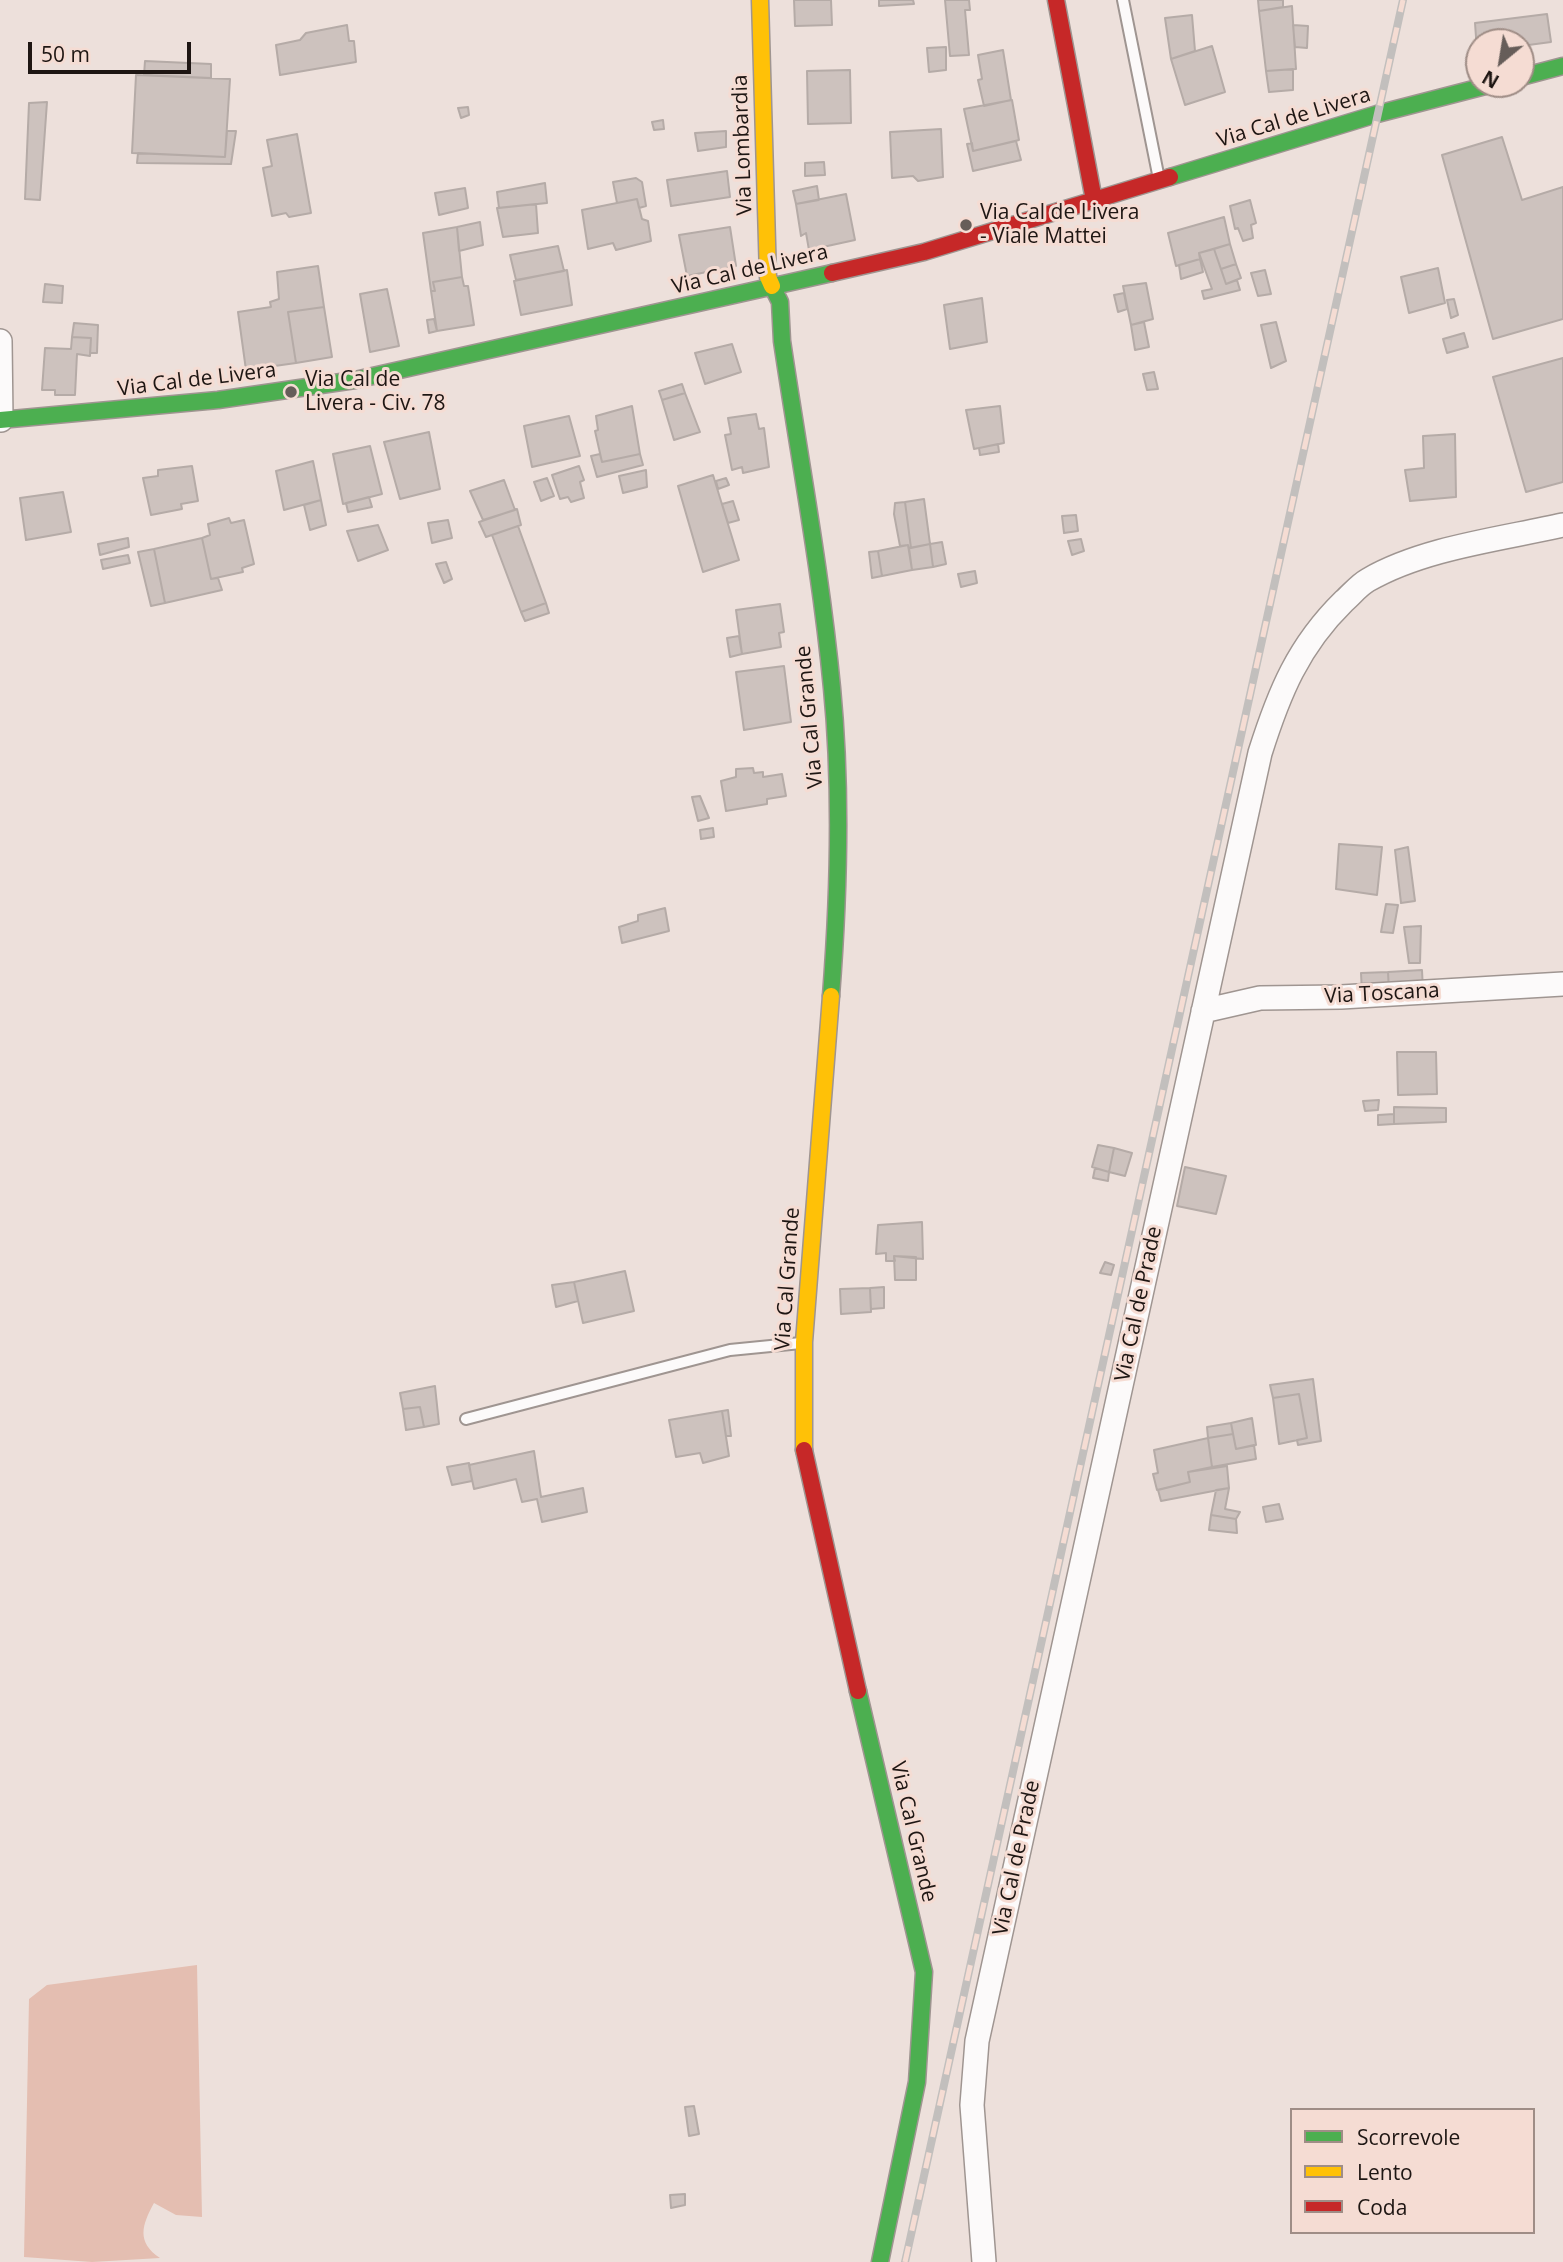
<!DOCTYPE html>
<style>
body{margin:0}
#map{position:relative;width:1563px;height:2262px;overflow:hidden;background:#ede0db;font-family:"Open Sans",sans-serif}
canvas{display:block}
.legend{position:absolute;left:1290px;top:2108px;width:245px;height:126px;box-sizing:border-box;background:#f5dcd3;border:2px solid #9f8d86;margin:0;padding:9px 12px;list-style:none;font-size:21px;color:#1e1613}
.legend li{display:flex;align-items:center;gap:14px;height:35px}
.legend b{width:35px;border:2px solid #9f8d86}
.north{position:absolute;left:1465px;top:28px;width:70px;height:70px;box-sizing:border-box;background:#f5dcd3;border:2px solid #9f8d86;border-radius:50%;rotate:210deg;font-size:19px;font-weight:700;line-height:28px;text-align:center;color:#1e1613}
.north::after{content:'';display:block;margin:auto;width:24px;height:32px;background:#665d59;clip-path:polygon(50% 0,100% 100%,50% 72%,0 100%)}
.scale{position:absolute;left:28px;top:42px;width:163px;height:32px;box-sizing:border-box;border:4px solid #1e1613;border-top:0;padding-left:9px;font-size:21px;line-height:24px;white-space:nowrap;color:#1e1613;-webkit-text-stroke:5px #f5dcd3;paint-order:stroke}
</style>
<div id="map">
<canvas width="1563" height="2262"></canvas>
<ul class="legend">
<li><b style="height:9px;background:#4caf50"></b>Scorrevole</li>
<li><b style="height:9px;background:#ffc107"></b>Lento</li>
<li><b style="height:9px;background:#c62828"></b>Coda</li>
</ul>
<div class="north">N</div>
<div class="scale">50 m</div>
</div>
<script>
const g = document.querySelector('canvas').getContext('2d');
g.lineJoin = 'round';
function fill(path, color) { g.fillStyle = color; g.fill(path, 'evenodd'); }
function trace(path, color, width, dash) { g.strokeStyle = color; g.lineWidth = width; g.lineCap = dash ? 'butt' : 'round'; g.setLineDash(dash || []); g.stroke(path); }
function write(font, color, halo, rows, align = 'center') {
  g.font = font + ' "Open Sans",sans-serif'; g.lineWidth = 6; g.setLineDash([]); g.textBaseline = 'middle'; g.strokeStyle = halo; g.fillStyle = color; for (const [text, x, y, turn = 0] of rows) {
    g.save(); g.translate(x, y); g.rotate((+turn || 0) * Math.PI / 180); g.textAlign = isNaN(turn) ? turn : align; if (halo) g.strokeText(text, 0, 0); g.fillText(text, 0, 0); g.restore();
  }
}
fill(new Path2D(`
 M197,1965L202,2217L176,2215L154,2203C142,2225 136,2242 160,2258L92,2262L24,2257L29,1999L47,1985Z`), '#e4beb1');
const building = new Path2D(`
 M794,0H831L832,25L795,26Z
 M879,0H913L914,4L879,6Z
 M945,0H969L970,10H965L969,55L950,56Z
 M1258,0H1283V7L1259,11Z
 M1292,6L1296,69L1266,71L1259,11Z
 M1547,14L1551,42L1521,46V42H1479L1477,51L1475,23Z
 M1192,15L1195,51L1171,59L1165,18Z
 M347,25L349,41H354L356,62L280,75L276,45L300,40L306,33Z
 M1293,25L1308,26L1307,48L1295,47Z
 M1212,46L1225,92L1185,105L1171,59Z
 M946,47V70L929,72L927,48Z
 M1003,50L1011,100L984,106L978,80L982,79L978,55Z
 M145,61L211,64V78L144,75Z
 M1293,69V90L1269,92L1266,71Z
 M850,70L851,123L808,124L807,71Z
 M136,75L230,79L225,157L132,153Z
 M1012,100L1019,140L973,151L964,109Z
 M47,102L40,200L25,199L29,103Z
 M468,107L469,115L461,118L458,108Z
 M663,120L664,129L654,130L652,122Z
 M941,129L943,177L918,181L913,176L892,178L890,132Z
 M227,131H236L231,164L137,163L138,153L225,157Z
 M726,131V147L698,151L695,133Z
 M297,134L311,213L289,217L286,213L272,216L263,168L272,166L267,140Z
 M1502,137L1522,200L1563,187V319L1493,339L1442,155Z
 M1016,141L1021,160L973,171L967,144L972,143L973,151Z
 M824,162L825,175L805,176V163Z
 M727,171L730,197L671,206L667,180Z
 M636,178L642,182L646,206L639,208L637,199L617,203L613,182Z
 M545,183L547,203L499,208L497,192Z
 M817,186L819,200L796,204L793,191Z
 M465,188L468,208L439,215L435,193Z
 M846,194L855,240L809,250L806,233L801,236L796,204Z
 M637,199L642,219L648,221L651,241L616,250L613,243L588,249L582,210Z
 M1250,200L1256,223L1251,225L1253,238L1243,241L1238,228L1235,229L1230,206Z
 M536,204L538,233L503,237L497,208Z
 M1224,217L1230,244L1199,253L1200,259L1176,266L1168,233Z
 M480,222L483,245L459,251L457,227Z
 M457,227L462,277L433,282L435,291H431L423,233Z
 M730,227L736,266L687,276L679,235Z
 M1230,244L1236,264L1221,269L1214,249Z
 M558,246L564,271L516,280L510,255Z
 M1214,249L1226,284L1237,280L1240,290L1204,299L1202,291L1212,289L1199,253Z
 M1200,259L1203,272L1181,279L1179,265Z
 M1236,264L1241,278L1226,284L1221,269Z
 M318,266L324,307L288,312L296,363L246,370L238,312L271,307L270,302L279,299L277,272Z
 M1438,268L1445,303L1409,313L1401,277Z
 M567,270L572,305L521,315L514,281Z
 M1265,270L1271,294L1258,296L1251,273Z
 M462,277L464,286H468L474,325L437,331L431,291H435L433,282Z
 M1146,283L1153,319L1131,325L1123,286Z
 M45,284L63,286L62,303L43,302Z
 M387,289L399,346L370,352L360,294Z
 M1124,293L1127,309L1118,312L1114,295Z
 M982,298L987,342L950,349L944,305Z
 M1454,299L1458,315L1451,318L1447,300Z
 M324,307L332,357L296,363L288,312Z
 M434,319L437,331L429,333L427,320Z
 M1144,322L1149,347L1135,350L1131,325Z
 M1276,322L1286,361L1271,368L1261,325Z
 M74,323L98,325L97,353H90L91,338L72,337Z
 M1464,333L1468,347L1447,353L1443,339Z
 M72,337L91,338L90,356L77,354L75,395H55V390H42L45,348L71,349Z
 M732,344L741,372L705,384L695,353Z
 M1563,358V482L1526,492L1493,377Z
 M1154,372L1158,389L1147,390L1143,374Z
 M682,384L685,393L662,400L659,391Z
 M685,393L700,432L674,440L662,400Z
 M632,406L640,454L602,462L595,431L598,430L596,416Z
 M1000,406L1004,443L974,449L966,410Z
 M756,414L759,429L764,428L769,467L743,473L742,467L732,470L725,435L731,434L728,418Z
 M569,416L580,456L532,467L524,426Z
 M429,432L440,489L400,499L384,442Z
 M1455,434L1456,497L1410,501L1405,470L1424,468L1423,436Z
 M998,444L999,452L980,455L979,448Z
 M370,446L382,494L343,504L333,454Z
 M600,454L602,462L640,454L643,465L597,477L591,456Z
 M313,461L321,500L284,510L276,471Z
 M192,466L198,501L181,504L182,509L151,515L143,478L158,476V470Z
 M579,466L584,480L580,482L584,498L571,502L568,497L560,499L552,475Z
 M646,470L647,487L623,493L619,476Z
 M713,475L739,560L703,572L678,486Z
 M547,478L554,496L541,501L534,482Z
 M726,478L729,485L718,489L716,481Z
 M504,480L515,510L483,520L470,491Z
 M63,492L71,532L26,540L20,498Z
 M369,497L372,507L348,512L346,503Z
 M924,499L930,544L911,548L905,502Z
 M321,500L326,525L310,530L304,505Z
 M733,501L739,520L728,523L722,504Z
 M905,502L911,548H909L908,545L900,546L894,514L895,503Z
 M517,509L521,525L486,537L479,522Z
 M1076,515L1078,531L1064,533L1062,516Z
 M229,518L231,523L244,520L254,564L242,568L243,572L211,579L202,538L210,535L208,524Z
 M448,520L452,538L432,543L428,523Z
 M378,525L388,550L358,561L347,531Z
 M518,526L546,603L521,612L492,535Z
 M128,538L129,547L100,555L98,544Z
 M202,538L211,579L218,578L222,590L165,603L154,549Z
 M1081,539L1084,551L1072,555L1068,541Z
 M942,542L946,564L933,567L930,544Z
 M930,544L933,567L912,570L909,548Z
 M908,545L912,570L882,576L878,551Z
 M154,549L165,603L151,606L138,552Z
 M878,551L882,576L872,578L869,552Z
 M128,555L130,563L103,569L101,560Z
 M446,562L452,579L444,583L436,564Z
 M975,571L977,583L961,587L958,574Z
 M546,603L549,613L525,621L521,612Z
 M780,604L784,632L779,633L781,647L742,654L736,610Z
 M739,636L742,654L730,657L727,638Z
 M784,666L791,722L744,730L736,672Z
 M753,768L754,773L763,772V777L782,774L786,796L767,799V804L726,811L721,781L736,777V769Z
 M700,796L709,818L698,821L692,797Z
 M713,828L714,837L701,839L700,830Z
 M1339,844L1382,847L1377,895L1336,889Z
 M1408,847L1415,901L1401,903L1395,850Z
 M1386,904L1398,905L1393,933L1381,932Z
 M665,908L669,931L622,943L619,927L638,921V915Z
 M1421,926L1420,963H1409L1404,927Z
 M1422,970L1423,991L1389,993L1388,972Z
 M1388,972L1389,993L1362,994L1361,973Z
 M1397,1052H1436L1437,1094L1398,1095Z
 M1379,1100L1378,1110L1365,1111L1363,1101Z
 M1394,1107L1446,1108V1122L1394,1124Z
 M1394,1114V1124L1378,1125V1115Z
 M1098,1145L1114,1148L1109,1172L1092,1167Z
 M1114,1148L1132,1153L1125,1176L1109,1172Z
 M1185,1167L1226,1176L1216,1214L1177,1206Z
 M1095,1168L1109,1172L1108,1181L1093,1178Z
 M922,1222L923,1259L894,1256L895,1261H886V1253L876,1254L878,1225Z
 M894,1256L916,1257V1280H895Z
 M1105,1262L1114,1265L1111,1275L1100,1273Z
 M625,1271L634,1311L583,1323L574,1282Z
 M574,1282L578,1301L556,1307L552,1285Z
 M884,1287V1308L871,1309L870,1288Z
 M870,1288L871,1312L841,1314L840,1289Z
 M1313,1379L1321,1441L1298,1445L1297,1440L1307,1438L1299,1394L1273,1398L1270,1385Z
 M435,1386L439,1424L424,1427L420,1407L403,1409L400,1393Z
 M1299,1394L1307,1438L1279,1444L1273,1398Z
 M420,1407L424,1427L406,1430L403,1409Z
 M728,1410L731,1436H726L722,1411Z
 M722,1411L729,1456L703,1463L700,1453L676,1457L669,1420Z
 M1252,1418L1256,1445L1236,1449L1231,1423Z
 M1231,1423L1233,1434L1208,1438L1207,1427Z
 M1233,1434L1236,1449L1254,1445L1256,1459L1212,1467L1208,1438Z
 M1208,1438L1212,1467L1188,1472L1190,1482L1157,1490L1153,1474L1158,1473L1154,1450Z
 M534,1451L541,1497L583,1488L587,1512L542,1522L537,1499L522,1502L516,1479L474,1489L469,1465Z
 M469,1463L472,1481L452,1485L447,1467Z
 M1227,1466L1229,1488L1161,1501L1158,1490L1190,1482L1188,1472Z
 M1229,1488L1225,1509L1240,1512L1236,1519L1211,1515L1216,1490Z
 M1279,1504L1283,1519L1266,1522L1263,1507Z
 M1211,1515L1236,1519L1237,1533L1209,1530Z
 M694,2106L699,2134L689,2136L685,2107Z
 M685,2194V2205L671,2208L670,2195Z`);
fill(building, '#cdc2be');
trace(building, '#b5aba7', 2);
const lane = new Path2D(`
 M1123,0L1159,179
 M466,1419L730,1350L801,1343`);
const street = new Path2D(`
 M0,341L1,420
 M1203,1011L1260,998L1341,997L1563,984
 M984,2262L972,2105L977,2041L1260,753C1279,693 1298,646 1344,601C1352,594 1359,585 1368,580C1423,548 1501,539 1563,525`);
const fast = new Path2D(`
 M1521,77L1563,66
 M1170,177L1377,114L1493,84
 M772,286L780,302L782,341C799,456 821,572 832,688C842,791 839,893 831,996
 M0,420L218,400L355,380L832,273
 M858,1691L924,1972L917,2082L880,2262`);
const slow = new Path2D(`
 M760,0L768,277L772,286
 M804,1450V1342L831,996`);
const jam = new Path2D(`
 M1056,0L1094,200
 M832,273L924,252L1170,177
 M804,1450L858,1691`);
trace(lane, '#9f9591', 14);
trace(street, '#9f9591', 26);
trace(fast, '#9f9591', 19);
trace(slow, '#9f9591', 19);
trace(jam, '#9f9591', 19);
trace(lane, '#fcfafa', 10);
trace(street, '#fcfafa', 23);
trace(fast, '#4caf50', 16);
trace(slow, '#ffc107', 16);
trace(jam, '#c62828', 16);
const rail = new Path2D(`
 M905,2262L1403,0`);
trace(rail, '#c2bfbd', 8);
trace(rail, '#f5dcd3', 5, [16]);
for (const [x, y, r, color] of [
 [966,225,7,"#665d59"],
 [291,392,7,"#665d59"]
]) { const dot = new Path2D(); dot.arc(x, y, r, 0, 2 * Math.PI); g.fillStyle = color; g.fill(dot); trace(dot, '#f5dcd3', 2.5); }
write('21px', '#1e1613', '#f5dcd3', [
 ["Via Cal de Livera",1294,118,-17],
 ["Via Lombardia",743,145,-92],
 ["Via Cal de Livera",750,270,-13],
 ["Via Cal de Livera",197,380,-7],
 ["Via Cal Grande",810,717,-95],
 ["Via Toscana",1382,994,-3],
 ["Via Cal Grande",788,1279,-86],
 ["Via Cal de Prade",1139,1304,-78],
 ["Via Cal Grande",913,1832,77],
 ["Via Cal de Prade",1017,1858,-78]
]);
write('21px', '#1e1613', '#f5dcd3', [
 ["Via Cal de Livera",980,213],
 ["- Viale Mattei",980,237],
 ["Via Cal de",305,380],
 ["Livera - Civ. 78",305,404]
], 'left');
</script>
